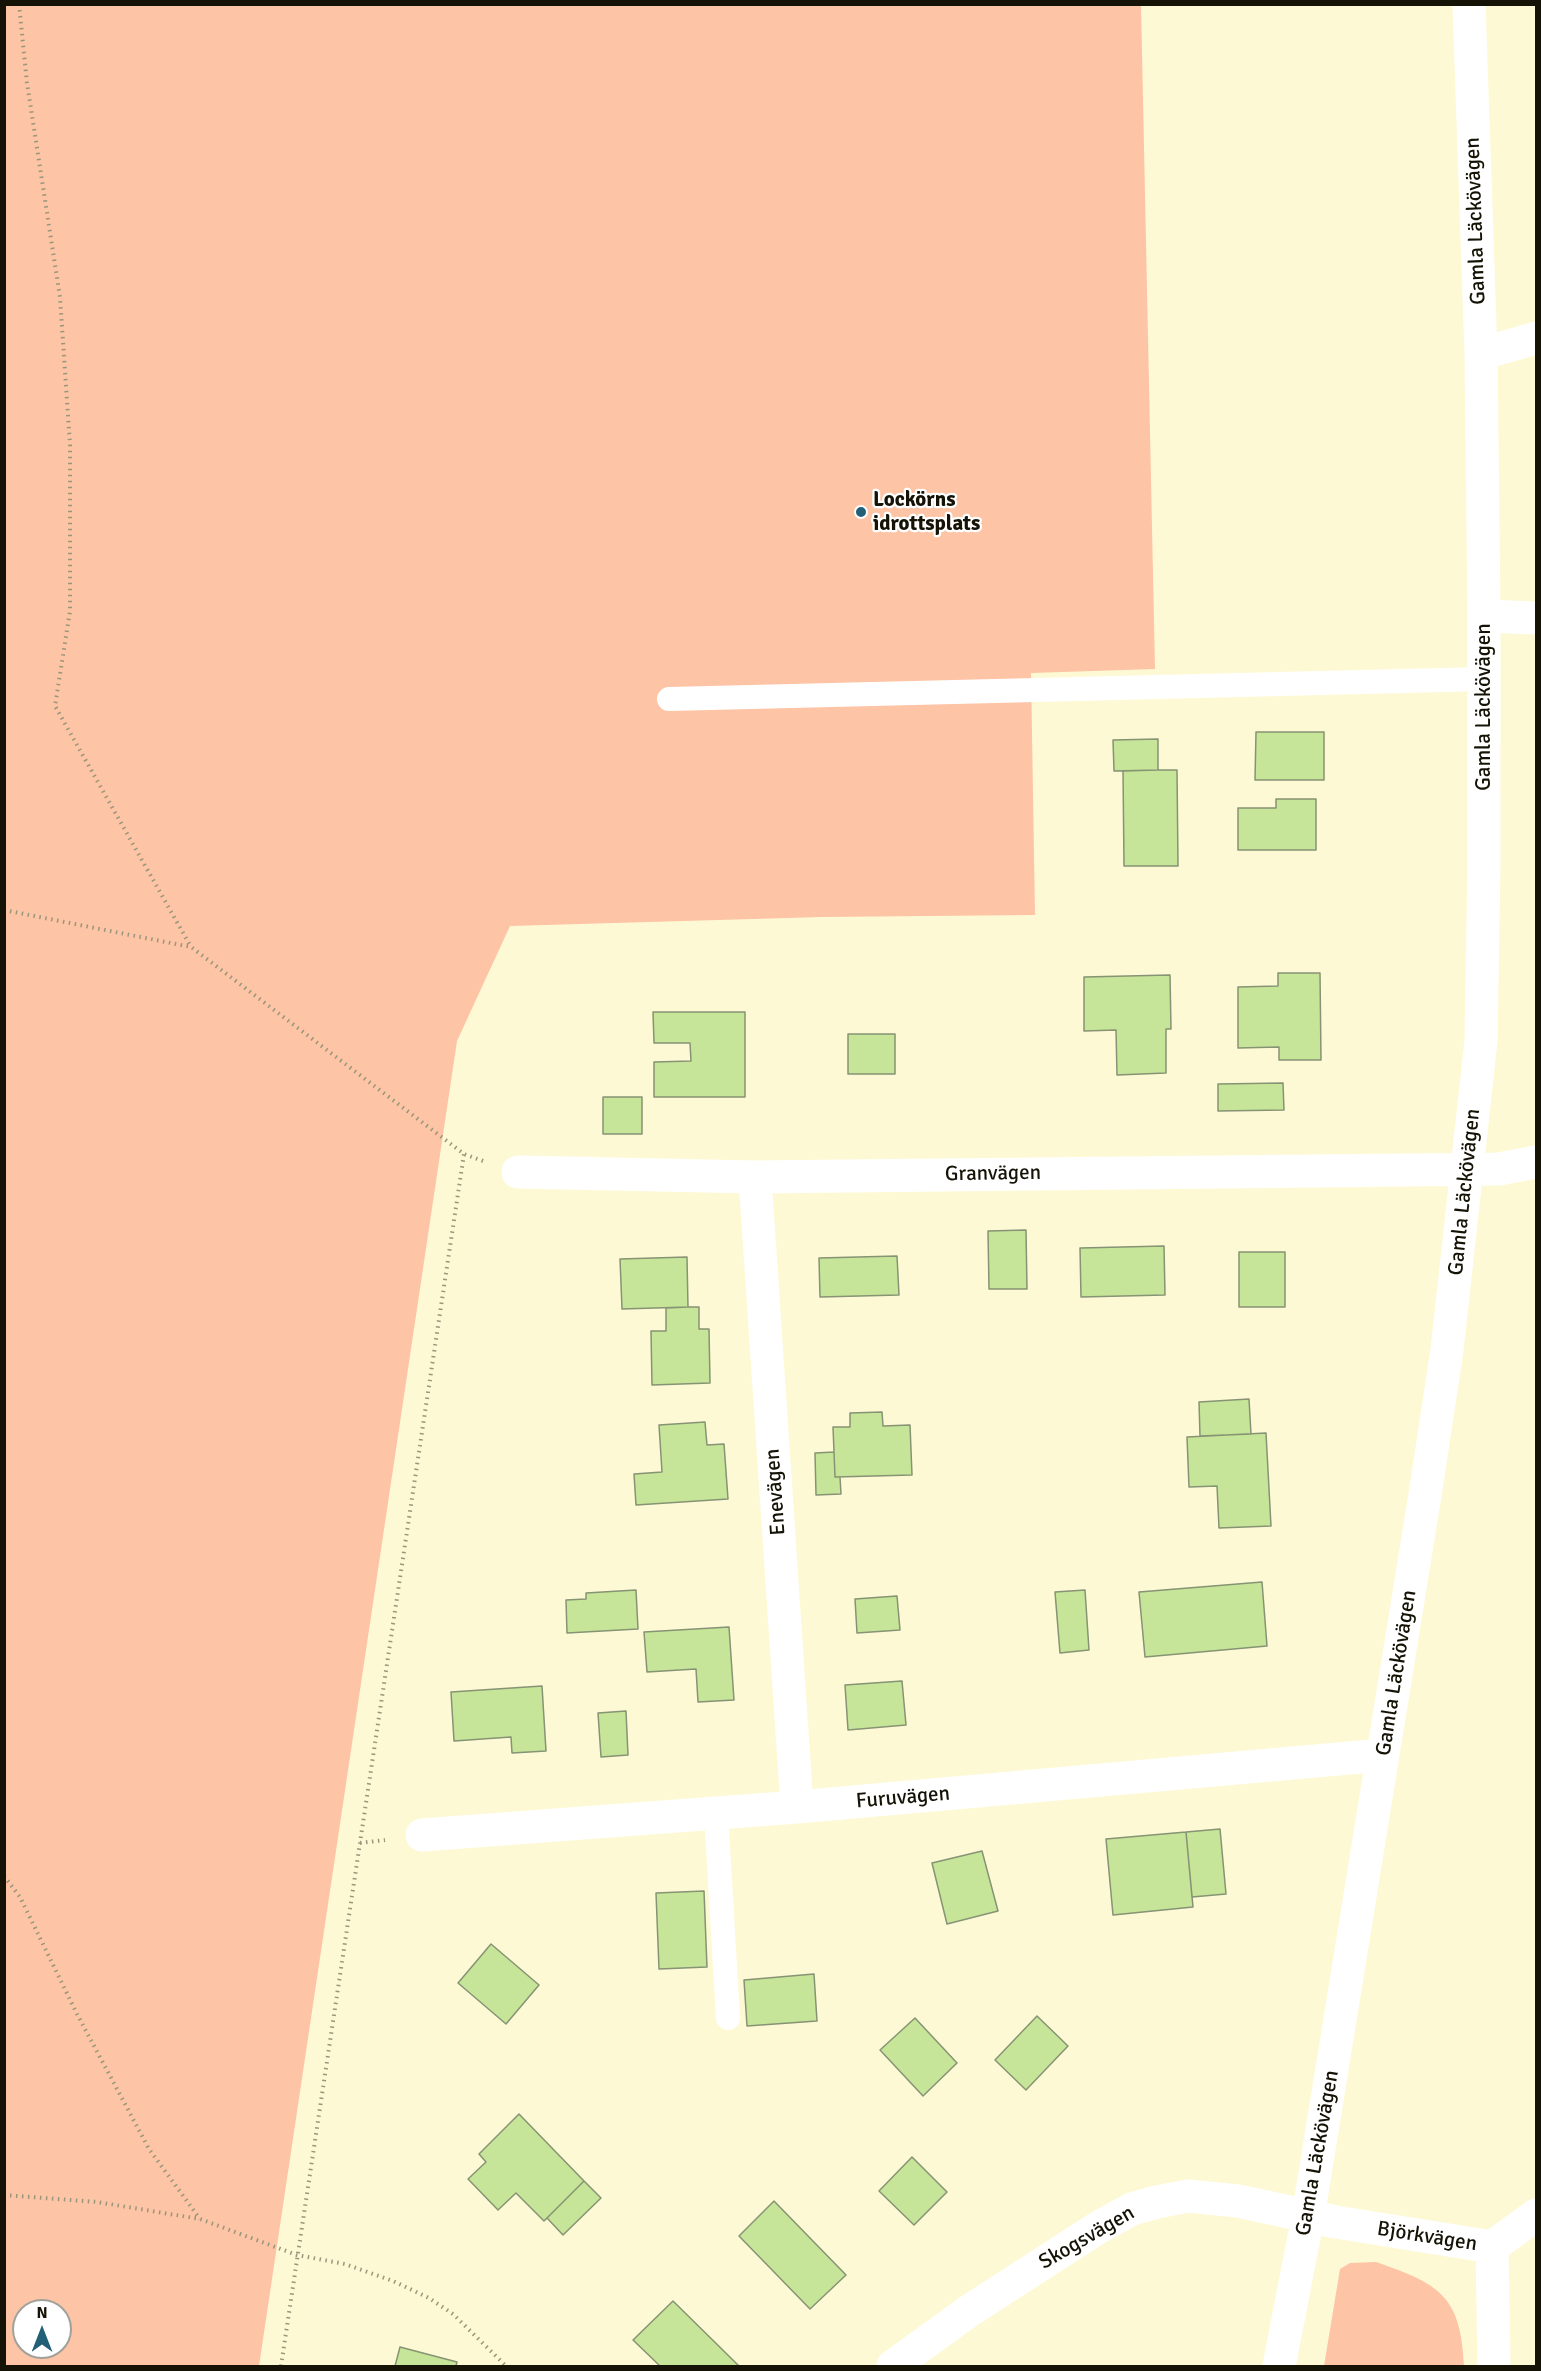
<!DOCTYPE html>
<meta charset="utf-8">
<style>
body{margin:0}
#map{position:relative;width:1541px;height:2371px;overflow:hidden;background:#fef9d5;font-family:Signika,sans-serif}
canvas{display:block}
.frame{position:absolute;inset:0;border:6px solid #151306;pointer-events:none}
.north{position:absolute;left:12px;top:2299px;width:60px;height:60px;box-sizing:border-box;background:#fff;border:2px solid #a1a19b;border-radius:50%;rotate:0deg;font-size:16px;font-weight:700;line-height:24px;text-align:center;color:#151306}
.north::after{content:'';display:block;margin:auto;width:21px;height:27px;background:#235f77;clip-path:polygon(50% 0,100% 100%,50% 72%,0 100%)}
</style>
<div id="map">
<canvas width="1541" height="2371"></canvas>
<div class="frame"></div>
<div class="north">N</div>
</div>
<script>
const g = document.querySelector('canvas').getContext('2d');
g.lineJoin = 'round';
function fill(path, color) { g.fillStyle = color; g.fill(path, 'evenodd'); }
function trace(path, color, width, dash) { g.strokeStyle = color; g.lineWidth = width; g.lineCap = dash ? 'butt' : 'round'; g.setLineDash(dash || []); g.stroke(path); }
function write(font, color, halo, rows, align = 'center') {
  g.font = font + ' Signika,sans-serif'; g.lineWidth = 4.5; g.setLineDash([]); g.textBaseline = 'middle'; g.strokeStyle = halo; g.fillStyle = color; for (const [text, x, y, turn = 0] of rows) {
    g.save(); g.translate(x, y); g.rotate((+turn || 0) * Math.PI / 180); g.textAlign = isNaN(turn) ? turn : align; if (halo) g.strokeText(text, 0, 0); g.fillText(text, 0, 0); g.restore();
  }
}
fill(new Path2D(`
 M5,5H1141L1155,669L1031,673L1035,915L822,917L510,926L457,1041L259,2366H5ZM24,2311H60V2347H24Z
 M1376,2262C1439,2284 1461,2295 1464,2366H1324L1340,2269L1350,2263Z`), '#fdc4a5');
const building = new Path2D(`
 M1256,732H1324V780H1255Z
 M1158,739V770L1114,771L1113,740Z
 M1158,770H1177L1178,866H1124L1123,771Z
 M1276,799H1316V850H1238V808H1276Z
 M1278,973H1320L1321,1060H1279V1047L1238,1048V987L1278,986Z
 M1170,975L1171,1029H1166V1073L1117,1075L1116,1030L1084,1031V977Z
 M653,1012H745V1097H654V1062L691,1061L690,1043H654Z
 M848,1034H895V1074H848Z
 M1283,1083L1284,1110L1218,1111V1084Z
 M603,1097H642V1134H603Z
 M1026,1230L1027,1289H989L988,1231Z
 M1164,1246L1165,1295L1081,1297L1080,1248Z
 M1239,1252H1285V1307H1239Z
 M897,1256L899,1295L820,1297L819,1258Z
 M687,1257L688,1307L622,1309L620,1259Z
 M688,1307H699V1329H709L710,1383L652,1385L651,1331H666V1308Z
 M1249,1399L1251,1434L1200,1436L1199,1402Z
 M882,1412L883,1426L910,1425L912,1475L835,1477L833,1427H850V1413Z
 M705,1422L707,1445L724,1444L728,1499L636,1505L634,1474L662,1472L659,1425Z
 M1266,1433L1271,1526L1219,1528L1217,1486L1189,1487L1187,1437Z
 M834,1452L835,1477H840L841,1494L816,1495L815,1453Z
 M1262,1582L1267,1646L1145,1657L1139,1592Z
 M636,1590L638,1629L567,1633L566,1600L586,1599V1593Z
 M1085,1590L1089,1650L1060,1653L1055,1592Z
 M897,1596L900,1630L857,1633L855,1599Z
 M729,1627L734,1700L698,1702L696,1669L647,1672L644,1632Z
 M902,1681L906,1725L848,1730L845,1685Z
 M542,1686L546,1751L512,1753L511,1737L454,1741L451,1692Z
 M626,1711L628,1755L601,1757L598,1713Z
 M1220,1829L1226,1894L1192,1897L1186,1832Z
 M1186,1832L1193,1907L1113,1915L1106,1839Z
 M982,1851L998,1911L947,1924L932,1863Z
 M704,1891L707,1967L659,1969L656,1893Z
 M491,1944L539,1985L506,2024L458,1983Z
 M814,1974L817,2021L747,2026L744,1980Z
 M1037,2016L1068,2046L1026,2090L995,2060Z
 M915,2018L957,2063L923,2096L880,2050Z
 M519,2114L584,2181L544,2221L516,2193L498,2210L468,2179L486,2162L479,2154Z
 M912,2157L947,2192L914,2225L879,2191Z
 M584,2181L601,2198L563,2235L547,2218Z
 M774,2201L846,2275L810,2309L739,2236Z
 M673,2301L739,2366H660L633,2340Z
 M400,2347L457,2362L456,2366H395Z`);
fill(building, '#c7e598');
trace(building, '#869374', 1.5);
trace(new Path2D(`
 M19,4L27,83L60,297L70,445V611L55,706L191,947
 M4,910L191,947L464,1154L483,1161
 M360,1843L385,1840
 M4,1876L20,1897L77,2014L149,2149L200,2219
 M4,2195L97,2202L200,2219L297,2255L345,2264L393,2281L429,2298L453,2314L506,2366
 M281,2366L464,1154`), '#9a967c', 4, [1.5, 4.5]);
trace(new Path2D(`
 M669,699L1484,679
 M716,1812L728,2018`), '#fff', 24);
trace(new Path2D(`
 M1481,354L1536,338
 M1484,616L1536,618
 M518,1172L755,1177L1499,1169L1536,1162
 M755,1177L797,1807
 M422,1835L797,1807L1383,1755
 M1492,2247L1494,2366
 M893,2366L969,2311L1099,2227L1132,2209L1157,2202L1188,2196L1238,2201L1336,2222L1492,2247L1536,2215
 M1279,2366L1308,2217L1425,1495L1447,1350L1481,1041L1484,863V616L1481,354L1469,4`), '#fff', 33);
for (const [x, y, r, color] of [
 [861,512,6,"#235f77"]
]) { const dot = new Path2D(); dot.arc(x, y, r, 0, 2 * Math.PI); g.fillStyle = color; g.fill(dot); trace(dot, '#fff', 2); }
write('21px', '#151306', '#fff', [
 ["Gamla Läckövägen",1476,221,-92],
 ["Gamla Läckövägen",1484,707,-90],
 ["Granvägen",993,1174,-1],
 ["Gamla Läckövägen",1465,1192,-84],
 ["Enevägen",776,1492,-94],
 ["Gamla Läckövägen",1397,1673,-81],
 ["Furuvägen",903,1798,-5],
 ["Gamla Läckövägen",1318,2153,-80],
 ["Björkvägen",1427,2237,9],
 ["Skogsvägen",1087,2238,-30]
]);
write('bold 21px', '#151306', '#fff', [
 ["Lockörns",873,500],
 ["idrottsplats",873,524]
], 'left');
</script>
